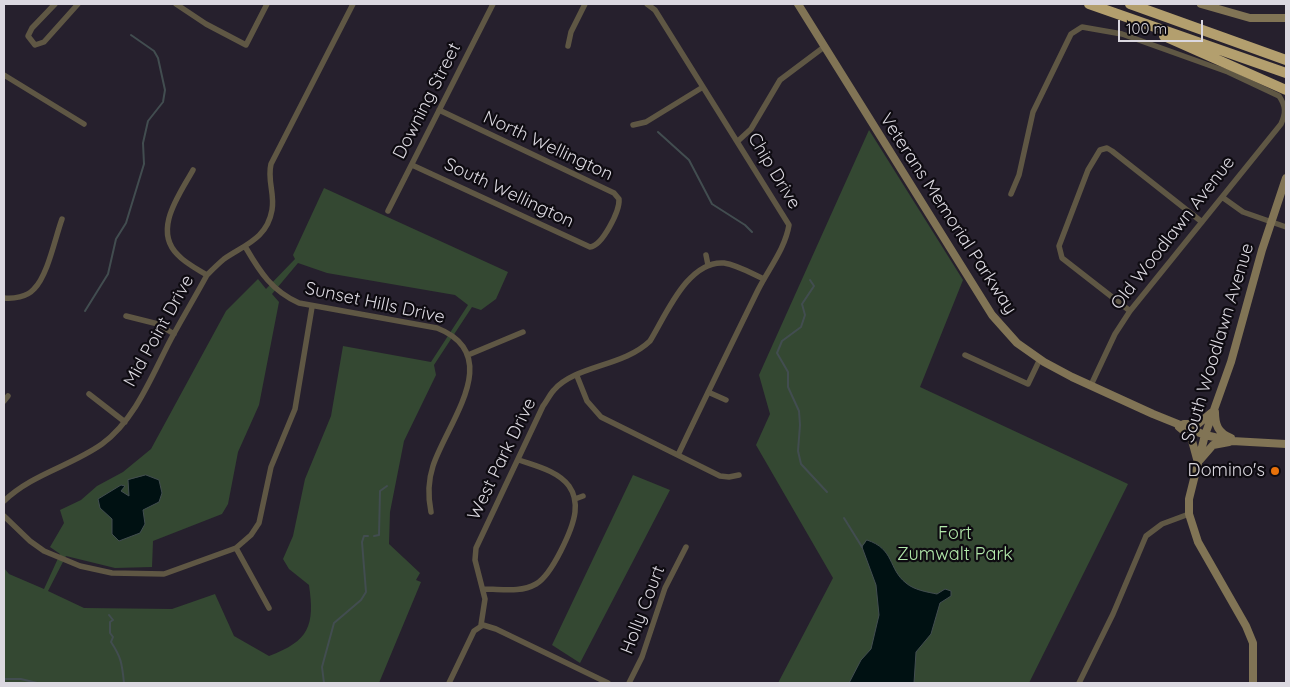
<!DOCTYPE html>
<style>
body{margin:0}
#map{position:relative;width:1290px;height:687px;overflow:hidden;background:#26202d;font-family:Quicksand,sans-serif}
canvas{display:block}
.frame{position:absolute;inset:0;border:5px solid #dbd8e0;pointer-events:none}
.scale{position:absolute;left:1118px;top:20px;width:85px;height:22px;box-sizing:border-box;border:2px solid #dbd8e0;border-top:0;padding-left:6px;font-size:15px;line-height:18px;white-space:nowrap;color:#dbd8e0;-webkit-text-stroke:4px #0e0b11;paint-order:stroke}
</style>
<div id="map">
<canvas width="1290" height="687"></canvas>
<div class="frame"></div>
<div class="scale">100 m</div>
</div>
<script>
const g = document.querySelector('canvas').getContext('2d');
g.lineJoin = 'round';
function fill(path, color) { g.fillStyle = color; g.fill(path, 'evenodd'); }
function trace(path, color, width, dash) { g.strokeStyle = color; g.lineWidth = width; g.lineCap = dash ? 'butt' : 'round'; g.setLineDash(dash || []); g.stroke(path); }
function write(font, color, halo, rows, align = 'center') {
  g.font = font + ' Quicksand,sans-serif'; g.lineWidth = 4.5; g.setLineDash([]); g.textBaseline = 'middle'; g.strokeStyle = halo; g.fillStyle = color; for (const [text, x, y, turn = 0] of rows) {
    g.save(); g.translate(x, y); g.rotate((+turn || 0) * Math.PI / 180); g.textAlign = isNaN(turn) ? turn : align; if (halo) g.strokeText(text, 0, 0); g.fillText(text, 0, 0); g.restore();
  }
}
fill(new Path2D(`
 M869,130L963,280L920,387L1128,484L1029,683H778L833,578L756,445L770,414L759,375Z
 M324,188L508,272L496,299L481,310L472,307L434,365L436,375L404,441L390,512L389,544L420,573L416,580L421,582L379,683H4V568L9,574L44,589L60,554L50,547L64,523L60,510L81,500L97,486L123,472L151,449L226,311L258,279L266,289L295,259L293,255ZM298,263L327,273L455,295L468,305L431,362L343,346L331,416L305,479L293,536L283,559L289,569L309,585C315,626 309,641 269,656L234,636L215,594L172,609L84,608L48,591L66,556L115,568L152,567L153,541L222,514L228,504L238,452L259,405L279,302L272,294Z
 M633,475L670,490L580,663L552,645Z`), '#344832');
const water = new Path2D(`
 M146,475L159,480L162,493L159,502L143,510L145,524L140,533L119,541L112,534V519L100,508L98,499L121,485L125,486L121,491L129,496L128,480Z
 M867,540C895,549 888,569 906,583C914,590 927,592 937,594L945,589L951,591V596L940,603L931,634L916,652L914,683H849L861,660L871,649L879,615L876,585L862,547Z`);
fill(water, '#001112');
trace(water, '#424d50', 1);
trace(new Path2D(`
 M658,132L689,160L712,204L745,225L752,232
 M810,280L814,286L802,304L805,315L801,327L782,341L777,353L788,372V387L799,411L800,425L798,451L801,464L827,492
 M85,311L108,274L116,239L126,223L144,164L143,143L148,121L163,102L165,90L158,58L154,51L131,35
 M844,518L862,547
 M374,536L379,535L380,491L387,486
 M109,615L113,620L110,622V633L113,637L111,642C121,657 122,663 124,683
 M4,679H21L37,683
 M123,683H129
 M324,683L322,667L334,623L361,600L366,592L362,542L364,536H368`), '#424d50', 2);
trace(new Path2D(`
 M55,4L32,28L28,36L35,45L44,42L78,4
 M176,4L206,24L246,45L267,4
 M647,4L655,10L789,225C785,249 769,268 758,290C731,345 704,400 678,455
 M568,46L571,32L585,4
 M4,75L84,124
 M633,125L646,122L703,87
 M738,141L751,129L780,80L824,47
 M412,165L590,247C602,246 620,211 619,199L614,193L439,110
 M193,170C180,194 152,230 178,255C185,263 197,269 207,275
 M1011,194L1019,175L1033,112L1071,34L1082,27L1122,34L1228,72L1279,96C1286,106 1286,113 1281,124L1130,311L1115,334L1091,385
 M1222,197L1243,212L1286,227
 M388,211L493,4
 M246,248C260,272 272,291 299,303L437,328C506,355 447,423 433,466C428,481 428,497 431,512
 M706,255L708,265
 M4,298C13,299 27,297 34,289C48,275 55,238 62,219
 M1130,311L1062,258L1059,246L1088,170L1100,150L1107,148L1112,151L1202,222
 M126,316L158,324L174,334
 M468,355L523,332
 M965,355L1028,384L1040,359
 M577,376L587,401L601,417L720,476L729,477L739,475
 M708,392L726,400
 M89,394L125,422
 M4,401L8,396
 M575,499L583,496
 M4,501C32,474 71,466 102,444C136,419 152,375 171,339C183,317 195,297 207,275C212,270 218,264 224,259C244,245 267,239 272,210C275,194 267,180 271,164L353,4
 M4,516L30,541L44,551L80,566L112,573L164,574L236,548L251,535L259,523L271,467L295,409L312,307
 M236,548L269,608
 M484,589C502,589 520,593 536,584C552,575 573,529 575,512C576,503 574,493 569,486C558,471 536,466 519,460
 M481,625L485,599L475,560L476,548L543,406C547,401 550,394 554,390C576,365 623,367 650,341C666,315 688,260 724,263C737,265 751,273 764,279
 M449,683L474,631L483,625L496,629L608,683
 M629,683L642,657L665,588L686,547
 M1079,683L1113,614L1146,536L1162,524L1189,514`), '#5f5744', 5.5);
trace(new Path2D(`
 M798,4L992,315L1017,343L1044,362L1072,377L1153,414L1205,435L1232,441L1286,444
 M1201,4L1250,18H1286
 M1215,412C1215,425 1218,433 1231,438
 M1184,424H1198L1211,413
 M1179,427L1191,437L1197,459
 M1200,460L1213,445L1229,442
 M1253,683V643L1246,626L1198,542L1189,514V499L1205,435L1231,362L1262,250L1286,178`), '#817455', 8);
trace(new Path2D(`
 M1089,4L1286,73
 M1130,4L1286,60
 M1164,36L1286,90`), '#b39f6e', 10);
for (const [x, y, r, color] of [
 [1275,471,5,"#e8710a"]
]) { const dot = new Path2D(); dot.arc(x, y, r, 0, 2 * Math.PI); g.fillStyle = color; g.fill(dot); trace(dot, '#0e0b11', 2); }
write('18px', '#dbd8e0', '#0e0b11', [
 ["Downing Street",427,101,-63],
 ["North Wellington",548,146,25],
 ["Chip Drive",774,171,59],
 ["South Wellington",509,193,25],
 ["Veterans Memorial Parkway",948,214,57],
 ["Old Woodlawn Avenue",1173,233,-52],
 ["Sunset Hills Drive",375,303,12],
 ["Mid Point Drive",159,331,-61],
 ["South Woodlawn Avenue",1218,343,-73],
 ["West Park Drive",502,459,-64],
 ["Holly Court",643,610,-69]
]);
write('18px', '#dbd8e0', '#0e0b11', [
 ["Domino's",1265,471]
], 'right');
write('18px', '#b2e8aa', '#0e0b11', [
 ["Fort",955,534],
 ["Zumwalt Park",955,555]
]);
</script>
